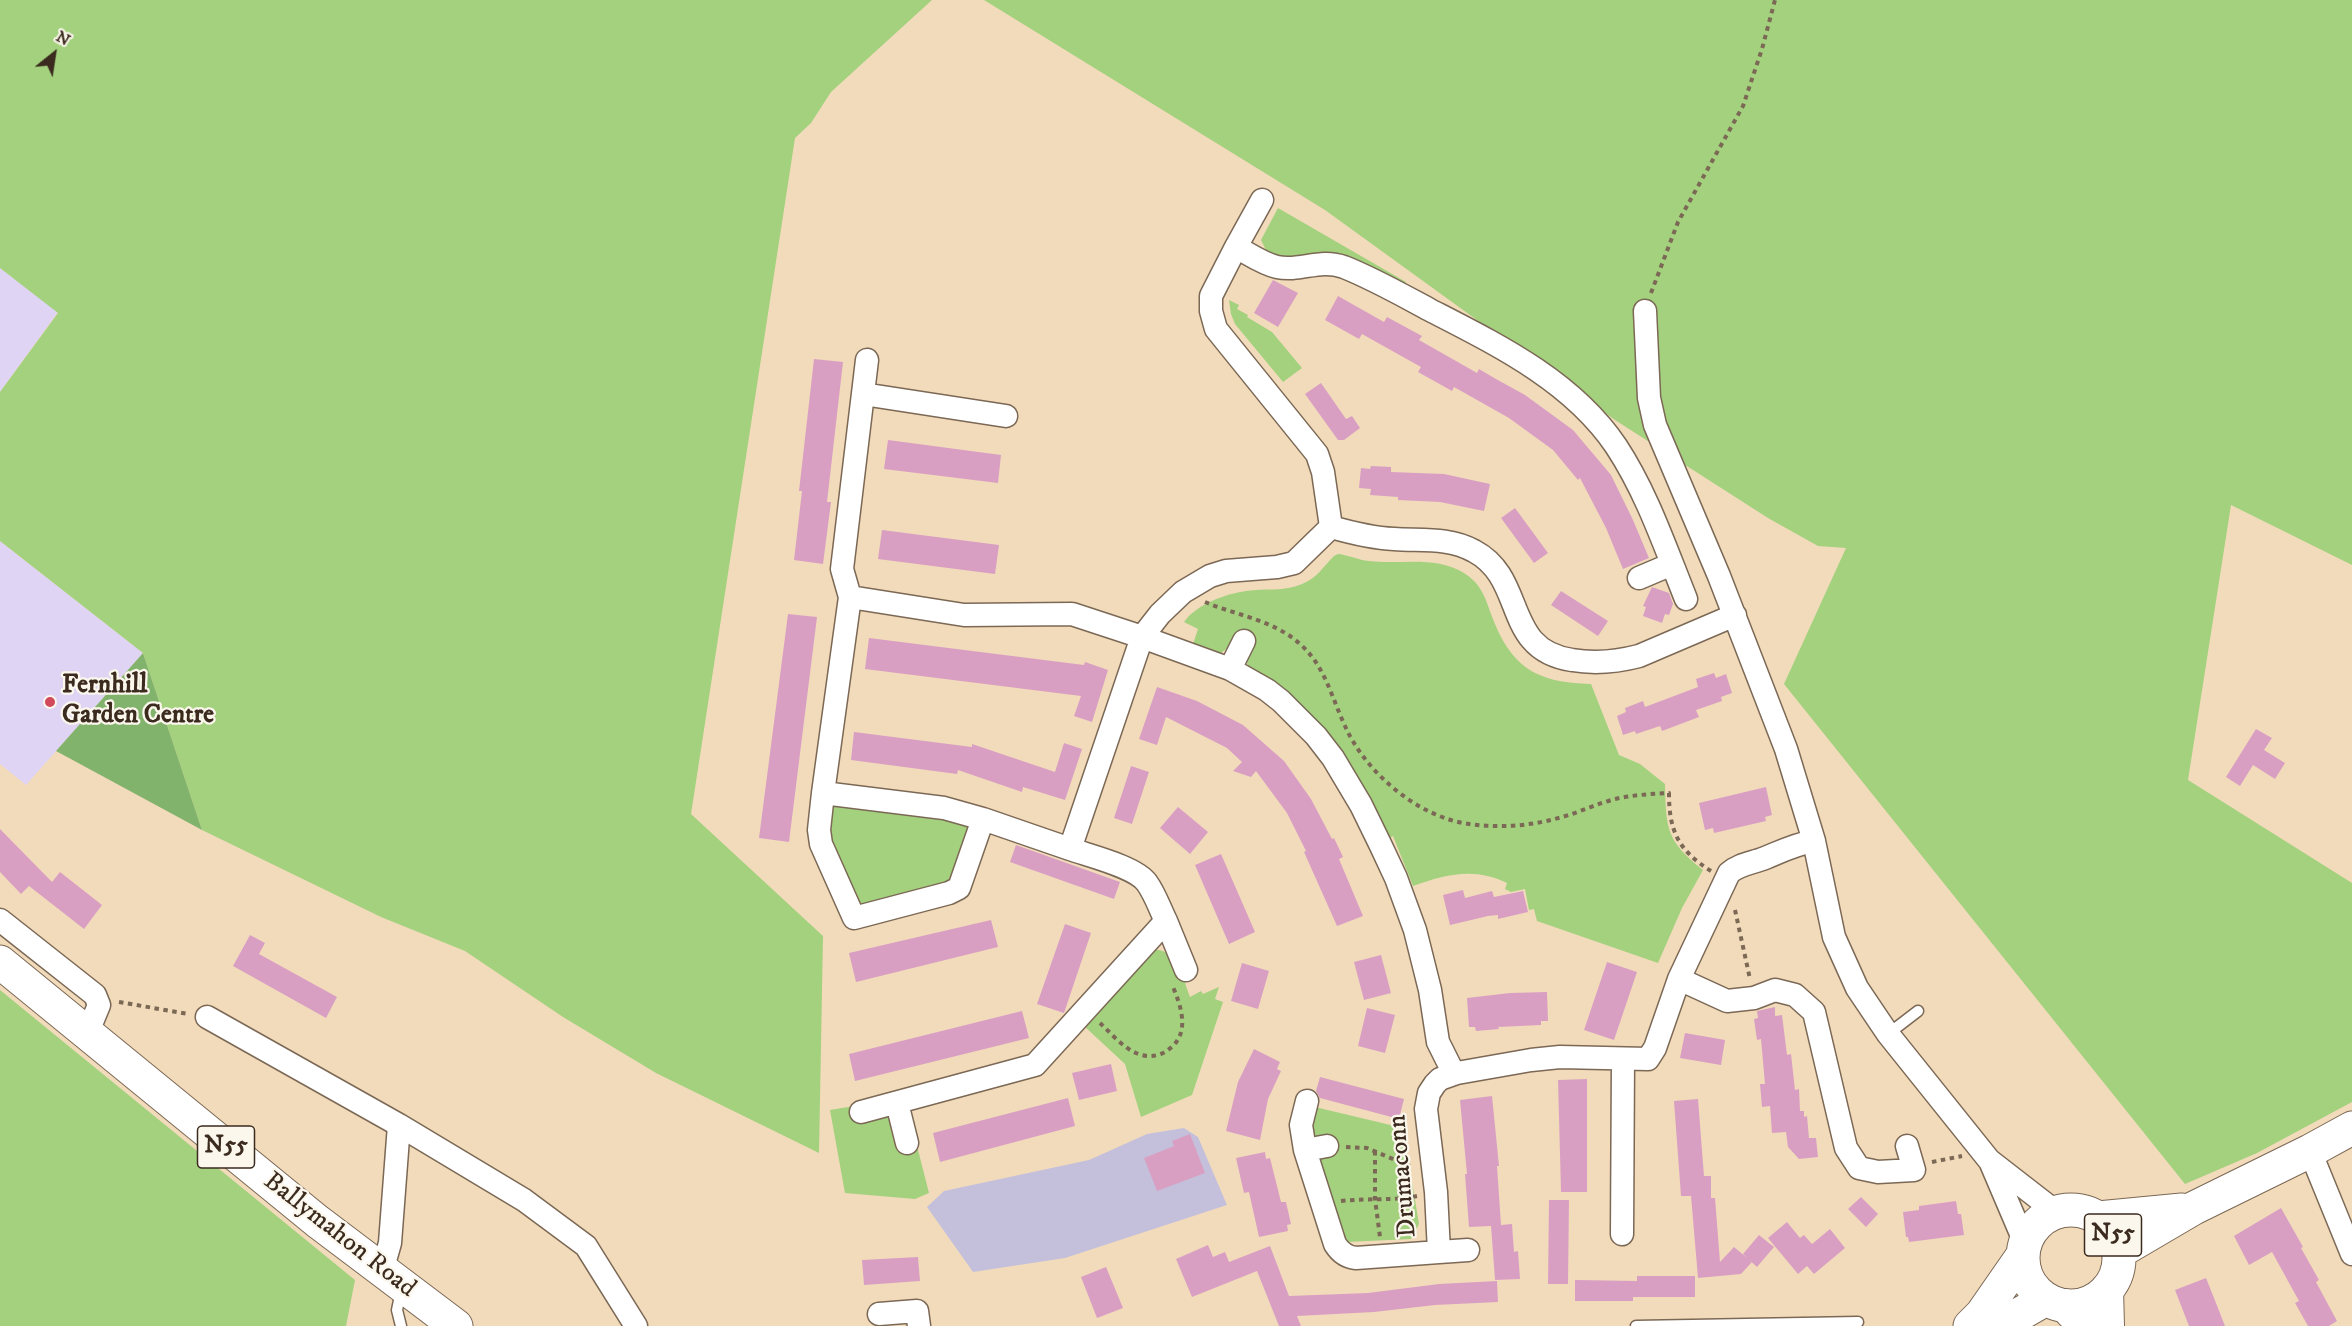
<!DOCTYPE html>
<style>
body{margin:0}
#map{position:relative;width:2352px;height:1326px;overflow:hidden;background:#f2dbbb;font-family:"IM FELL DW Pica",serif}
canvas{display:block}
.north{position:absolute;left:24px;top:24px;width:60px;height:60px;-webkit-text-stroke:4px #fbf7ec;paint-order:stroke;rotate:30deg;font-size:16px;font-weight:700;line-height:24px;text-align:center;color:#3b2a1e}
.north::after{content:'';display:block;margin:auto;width:21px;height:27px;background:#3b2a1e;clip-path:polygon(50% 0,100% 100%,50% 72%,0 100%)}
</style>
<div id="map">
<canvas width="2352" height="1326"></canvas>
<div class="north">N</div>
</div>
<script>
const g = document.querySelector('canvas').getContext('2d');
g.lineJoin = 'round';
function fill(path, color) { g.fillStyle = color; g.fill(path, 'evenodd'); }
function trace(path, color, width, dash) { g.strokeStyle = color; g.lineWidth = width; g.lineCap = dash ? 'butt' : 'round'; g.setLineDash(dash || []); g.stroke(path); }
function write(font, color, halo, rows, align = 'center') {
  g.font = font + ' "IM FELL DW Pica",serif'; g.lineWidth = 4.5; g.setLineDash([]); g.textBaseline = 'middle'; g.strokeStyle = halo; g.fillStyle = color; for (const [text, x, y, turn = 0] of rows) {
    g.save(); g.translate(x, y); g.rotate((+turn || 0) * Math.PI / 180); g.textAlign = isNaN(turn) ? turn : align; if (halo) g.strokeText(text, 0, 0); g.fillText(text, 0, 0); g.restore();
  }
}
fill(new Path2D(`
 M0,268L58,312L0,392Z
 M0,541L143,653L26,785L0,764Z`), '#e0d4f4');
fill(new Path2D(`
 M1184,1128L1198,1137L1227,1205L1065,1258L973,1272L927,1207L944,1191L1089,1160L1147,1134Z`), '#c4c0db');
fill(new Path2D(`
 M0,0H932L831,92L811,123L795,138L691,814L823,936L819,1153L656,1073L563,1017L465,951L381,917L202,830L143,653L0,541V392L58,313L0,268Z
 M984,0H2352V565L2231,505L2188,780L2352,883V1102L2257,1153L2185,1184L1784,684L1846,548L1818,546L1768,518L1615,420L1325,210Z
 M1278,208L1406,282L1403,286L1300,259L1278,258L1267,252L1261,240Z
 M1229,300L1239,305L1237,309L1248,315L1247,317L1272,332L1302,368L1283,382L1235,324L1231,314Z
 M1338,554C1349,555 1358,560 1369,561C1401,565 1435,555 1464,573C1480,583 1485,596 1491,614C1510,666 1535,683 1591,684L1619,755L1640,764L1665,784C1666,828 1666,841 1703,870L1682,908L1658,963L1537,921L1534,909L1529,910L1525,889L1511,892L1505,889L1507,883C1475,867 1446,874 1413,886L1393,836L1387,839L1248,666L1246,659L1230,646L1221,653L1193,644L1198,629L1184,622C1197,604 1225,594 1246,591C1265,588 1284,592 1302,584C1317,578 1323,567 1334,556Z
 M836,803L950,818L969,826L952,882L858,905L827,838L833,806Z
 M1152,950C1177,947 1183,979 1190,997L1201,991L1203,994L1219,987L1215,999L1223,1002L1192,1095L1141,1117L1125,1064L1084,1026Z
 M0,990L355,1280L346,1326H0Z
 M854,1106L888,1117L916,1142L929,1193L915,1199L845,1193L830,1110Z
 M1315,1107L1403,1128L1419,1224L1411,1239L1346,1242L1310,1129Z`), '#a3d17e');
fill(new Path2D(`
 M143,653L202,830L56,751Z`), '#82b36d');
fill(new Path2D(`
 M1273,280L1298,293L1278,327L1254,313Z
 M1338,296L1384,322L1387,317L1422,336L1419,340L1449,357L1477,373L1479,369L1496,379L1525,395L1573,430L1611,475L1633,520L1649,558L1623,569L1606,528L1580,478L1578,480L1553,450L1509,418L1454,387L1452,391L1418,372L1421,367L1362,334L1359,339L1325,320Z
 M814,359L843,362L827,502H831L823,564L794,560L802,491H799Z
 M1321,383L1346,419L1352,416L1360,428L1344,440H1338L1305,394Z
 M888,440L1001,455L998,483L884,469Z
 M1371,466L1391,467V472L1444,474L1490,484L1484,511L1440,502L1398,500V497L1370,495L1371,489L1359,488L1361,468L1370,469Z
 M1515,508L1548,553L1534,563L1501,518Z
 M882,530L999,545L995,574L878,559Z
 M1652,587L1669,593L1673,604L1669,615L1665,614L1662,623L1643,616L1646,607L1643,606Z
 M1561,591L1608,621L1598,636L1551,605Z
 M788,614L817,617L789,842L759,838Z
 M869,638L1084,665L1085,662L1108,670L1092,722L1074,716L1081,696L865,669Z
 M1714,673L1716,678L1726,674L1732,693L1721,697L1722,701L1696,710L1699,717L1662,731L1660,726L1636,734L1635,731L1623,735L1617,716L1626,712L1625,708L1643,701L1645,707L1698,687L1696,679Z
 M1157,687L1197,701L1243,725L1284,761L1311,799L1332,839L1334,838L1343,857L1339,859L1363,916L1337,926L1304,852L1306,851L1287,813L1256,771L1251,777L1233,771L1242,762L1227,748L1166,717L1157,745L1139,739Z
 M2256,729L2272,738L2264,750L2285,763L2275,779L2253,765L2240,786L2226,777Z
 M854,732L972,747V744L1055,772L1064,743L1082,749L1065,800L1023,787L1022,792L958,770L957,774L851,760Z
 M1131,766L1149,772L1132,824L1114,818Z
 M1766,787L1772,815L1765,817L1766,821L1714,833L1713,828L1705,830L1699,803Z
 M1178,807L1208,832L1190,854L1160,828Z
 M0,829L52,882L60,872L102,905L84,929L29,886L21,894L0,872Z
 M1016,845L1120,882L1114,899L1010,862Z
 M1221,854L1255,932L1229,944L1195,865Z
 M1463,890L1465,898L1492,891L1494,897L1523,891L1528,912L1498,919V915L1488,916L1450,925L1443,895Z
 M991,920L998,947L856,982L849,953Z
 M1065,924L1091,933L1064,1013L1037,1004Z
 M250,935L265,943L259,954L337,997L326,1018L233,966Z
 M1381,955L1391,993L1364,1000L1354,962Z
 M1607,962L1637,972L1614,1040L1584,1030Z
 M1242,963L1269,971L1258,1009L1231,1001Z
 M1547,992L1548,1021H1541V1025L1498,1027L1499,1029L1476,1031L1475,1027H1469L1467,998L1510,993Z
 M1775,1007V1016L1782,1015L1787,1055L1791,1054L1795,1090L1799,1089L1800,1111H1804V1117L1807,1116L1809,1138H1816L1818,1157L1799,1159L1788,1147L1786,1132L1772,1133L1770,1106L1762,1107L1760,1084H1765L1761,1039L1757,1040L1754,1019L1758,1018L1757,1011Z
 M1367,1008L1395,1015L1385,1053L1358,1046Z
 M1022,1011L1029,1038L855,1081L849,1054Z
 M1685,1033L1725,1040L1721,1065L1680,1058Z
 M1254,1049L1280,1062L1277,1069L1281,1071L1268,1099L1260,1140L1226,1131L1238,1082Z
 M1111,1064L1117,1091L1079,1100L1072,1073Z
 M1320,1077L1404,1099L1399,1119L1320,1098L1316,1091Z
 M1587,1079V1192H1561L1558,1080Z
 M1492,1096L1499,1166H1497L1501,1225L1512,1224L1514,1252L1518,1251L1520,1279L1495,1280L1491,1226L1469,1227L1465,1174H1467L1460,1100Z
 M1068,1098L1075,1126L940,1162L933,1133Z
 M1698,1099L1704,1176H1711V1198H1715L1720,1262L1734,1247L1752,1262L1741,1274L1698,1278L1691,1196H1681L1674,1101Z
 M1190,1134L1205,1173L1157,1191L1144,1158L1174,1146L1172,1141Z
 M1265,1152L1266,1159L1270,1158L1281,1202H1286L1291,1224L1287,1225L1288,1231L1259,1237L1249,1192L1244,1193L1236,1158Z
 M1861,1197L1878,1214L1866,1227L1848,1209Z
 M1549,1200H1569L1568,1284H1548Z
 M1956,1201L1958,1214H1961L1964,1235L1909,1242L1908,1237H1906L1903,1212L1919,1210V1206Z
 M2281,1208L2303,1247L2301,1248L2319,1280L2316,1282L2337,1321L2329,1326H2308L2295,1303L2299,1301L2272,1252L2249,1265L2234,1236Z
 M1787,1222L1800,1238L1804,1235L1812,1244L1830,1229L1845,1248L1814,1274L1807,1266L1798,1274L1768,1238Z
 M1759,1235L1774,1247L1757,1267L1743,1254Z
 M1208,1245L1213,1257L1225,1252L1229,1262L1270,1246L1289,1296L1368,1293L1439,1284L1497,1281L1498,1302L1435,1305L1374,1312L1297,1316L1301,1326H1279L1257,1271L1192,1297L1176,1259Z
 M918,1257L920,1281L864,1285L862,1260Z
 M1106,1267L1123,1308L1097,1318L1081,1277Z
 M1637,1276H1695V1297H1633V1301H1575V1280L1637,1281Z
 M2206,1278L2216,1303L2225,1326H2189L2175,1290Z`), '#d99fc3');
const service = new Path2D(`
 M1888,1034L1918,1011
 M401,1326L397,1310L401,1291
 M1636,1326L1858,1322`);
const minor = new Path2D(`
 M1236,247L1262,200
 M1645,311L1649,398L1655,425L1719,576L1786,749L1814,841L1834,937L1857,988L1888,1034L1989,1160L2056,1212
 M863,394L1006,416
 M1639,578L1672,564
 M850,597L842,569L867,360
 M1686,599C1665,547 1647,493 1616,446C1572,381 1498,345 1430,310C1402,295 1374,279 1344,267C1319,258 1301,272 1277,267C1263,264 1249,254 1236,247L1211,296V311L1216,329L1317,454L1323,472L1331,527C1352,533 1372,538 1394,539C1421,541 1449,537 1474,551C1527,579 1502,650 1572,660C1596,664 1616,662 1639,656L1735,615
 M1230,669L1244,641
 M823,793L850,597L964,615L1072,614L1142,637L1230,669L1267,690L1281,701L1316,736L1333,758L1361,805L1381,846L1396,878L1415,930L1430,990L1438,1042L1454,1074
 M983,819L944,808L823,793L819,830L821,844L854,918L949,893L959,888L983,819L1070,849
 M0,920L95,995L99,1005L87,1034
 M1166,921L1186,970
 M1679,979L1727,1001L1754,998L1775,990L1795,995L1814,1012L1846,1148L1859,1168L1878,1172L1914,1170L1907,1146
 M207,1017L399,1125
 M1307,1101L1301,1125L1305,1150L1335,1244C1340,1252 1346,1257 1356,1258L1439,1252L1436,1192L1426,1109L1429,1093L1435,1084L1440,1079L1457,1073L1531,1060L1560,1057L1648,1059L1655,1048L1679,979L1729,873C1739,864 1753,863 1765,858C1782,851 1796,844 1814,841
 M897,1103L907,1143
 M861,1112L1035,1065L1166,921C1160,909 1155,894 1147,883C1136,867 1090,856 1070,849L1142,637L1160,614L1183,592L1210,576L1226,571L1277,567L1294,563L1331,527
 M1305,1150L1327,1146
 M2310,1151L2352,1254
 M1990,1161L2025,1243
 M1622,1234L1623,1059
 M1439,1252L1468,1250
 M382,1271L390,1243L399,1125L524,1200L586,1246L636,1326
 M879,1314L917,1311L919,1326`);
const secondary = new Path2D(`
 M2107,1289L2108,1326
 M2064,1305L2084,1326`);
const primary = new Path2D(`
 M0,962L317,1221L456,1326
 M2023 1258a48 48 0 1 1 96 0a48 48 0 1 1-96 0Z
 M2098,1218L2182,1210
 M2119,1252L2194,1208L2310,1151L2352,1128
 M1970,1326L1982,1314L2023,1255
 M1999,1326L2046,1299`);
trace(service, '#7b6855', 13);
trace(minor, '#7b6855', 25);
trace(secondary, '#7b6855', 34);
trace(primary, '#7b6855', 35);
trace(new Path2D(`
 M1651,293L1678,222L1743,106L1762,49L1775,0
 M1205,602C1235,615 1274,620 1300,644C1325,666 1331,696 1345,726C1366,773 1418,817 1469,824C1505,829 1538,825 1572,814C1586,809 1600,803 1615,799C1632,795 1651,794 1669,793C1669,831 1678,850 1711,871
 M1735,910L1750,979
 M119,1002L188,1014
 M1100,1023C1111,1033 1122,1047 1136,1053C1144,1057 1155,1057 1163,1053C1191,1038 1183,1011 1173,987
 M1346,1147L1367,1148L1412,1167
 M1375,1151V1199L1380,1237
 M1932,1162L1962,1156
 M1341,1201C1367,1198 1392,1201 1417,1196`), '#7b6855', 4, [4.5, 4.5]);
trace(service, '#fff', 10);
trace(minor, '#fff', 22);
trace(secondary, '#fff', 32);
trace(primary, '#fff', 33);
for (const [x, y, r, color] of [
 [50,702,6,"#d1495b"]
]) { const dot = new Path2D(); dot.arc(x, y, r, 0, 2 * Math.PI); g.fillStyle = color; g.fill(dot); trace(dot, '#fbf7ec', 2); }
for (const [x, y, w] of [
 [226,1147,57],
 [2113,1235,57]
]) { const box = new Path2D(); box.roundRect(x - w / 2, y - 21, w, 42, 4.5); g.fillStyle = '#fbf7ec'; g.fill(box); trace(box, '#3b2a1e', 1.5); }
write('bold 24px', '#3b2a1e', null, [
 ["N55",226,1147],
 ["N55",2113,1235]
]);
write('bold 26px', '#3b2a1e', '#fbf7ec', [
 ["Fernhill",62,687],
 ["Garden Centre",62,717]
], 'left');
write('26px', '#3b2a1e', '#fbf7ec', [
 ["Drumaconn",1404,1176,-95],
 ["Ballymahon Road",339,1236,38]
]);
</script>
